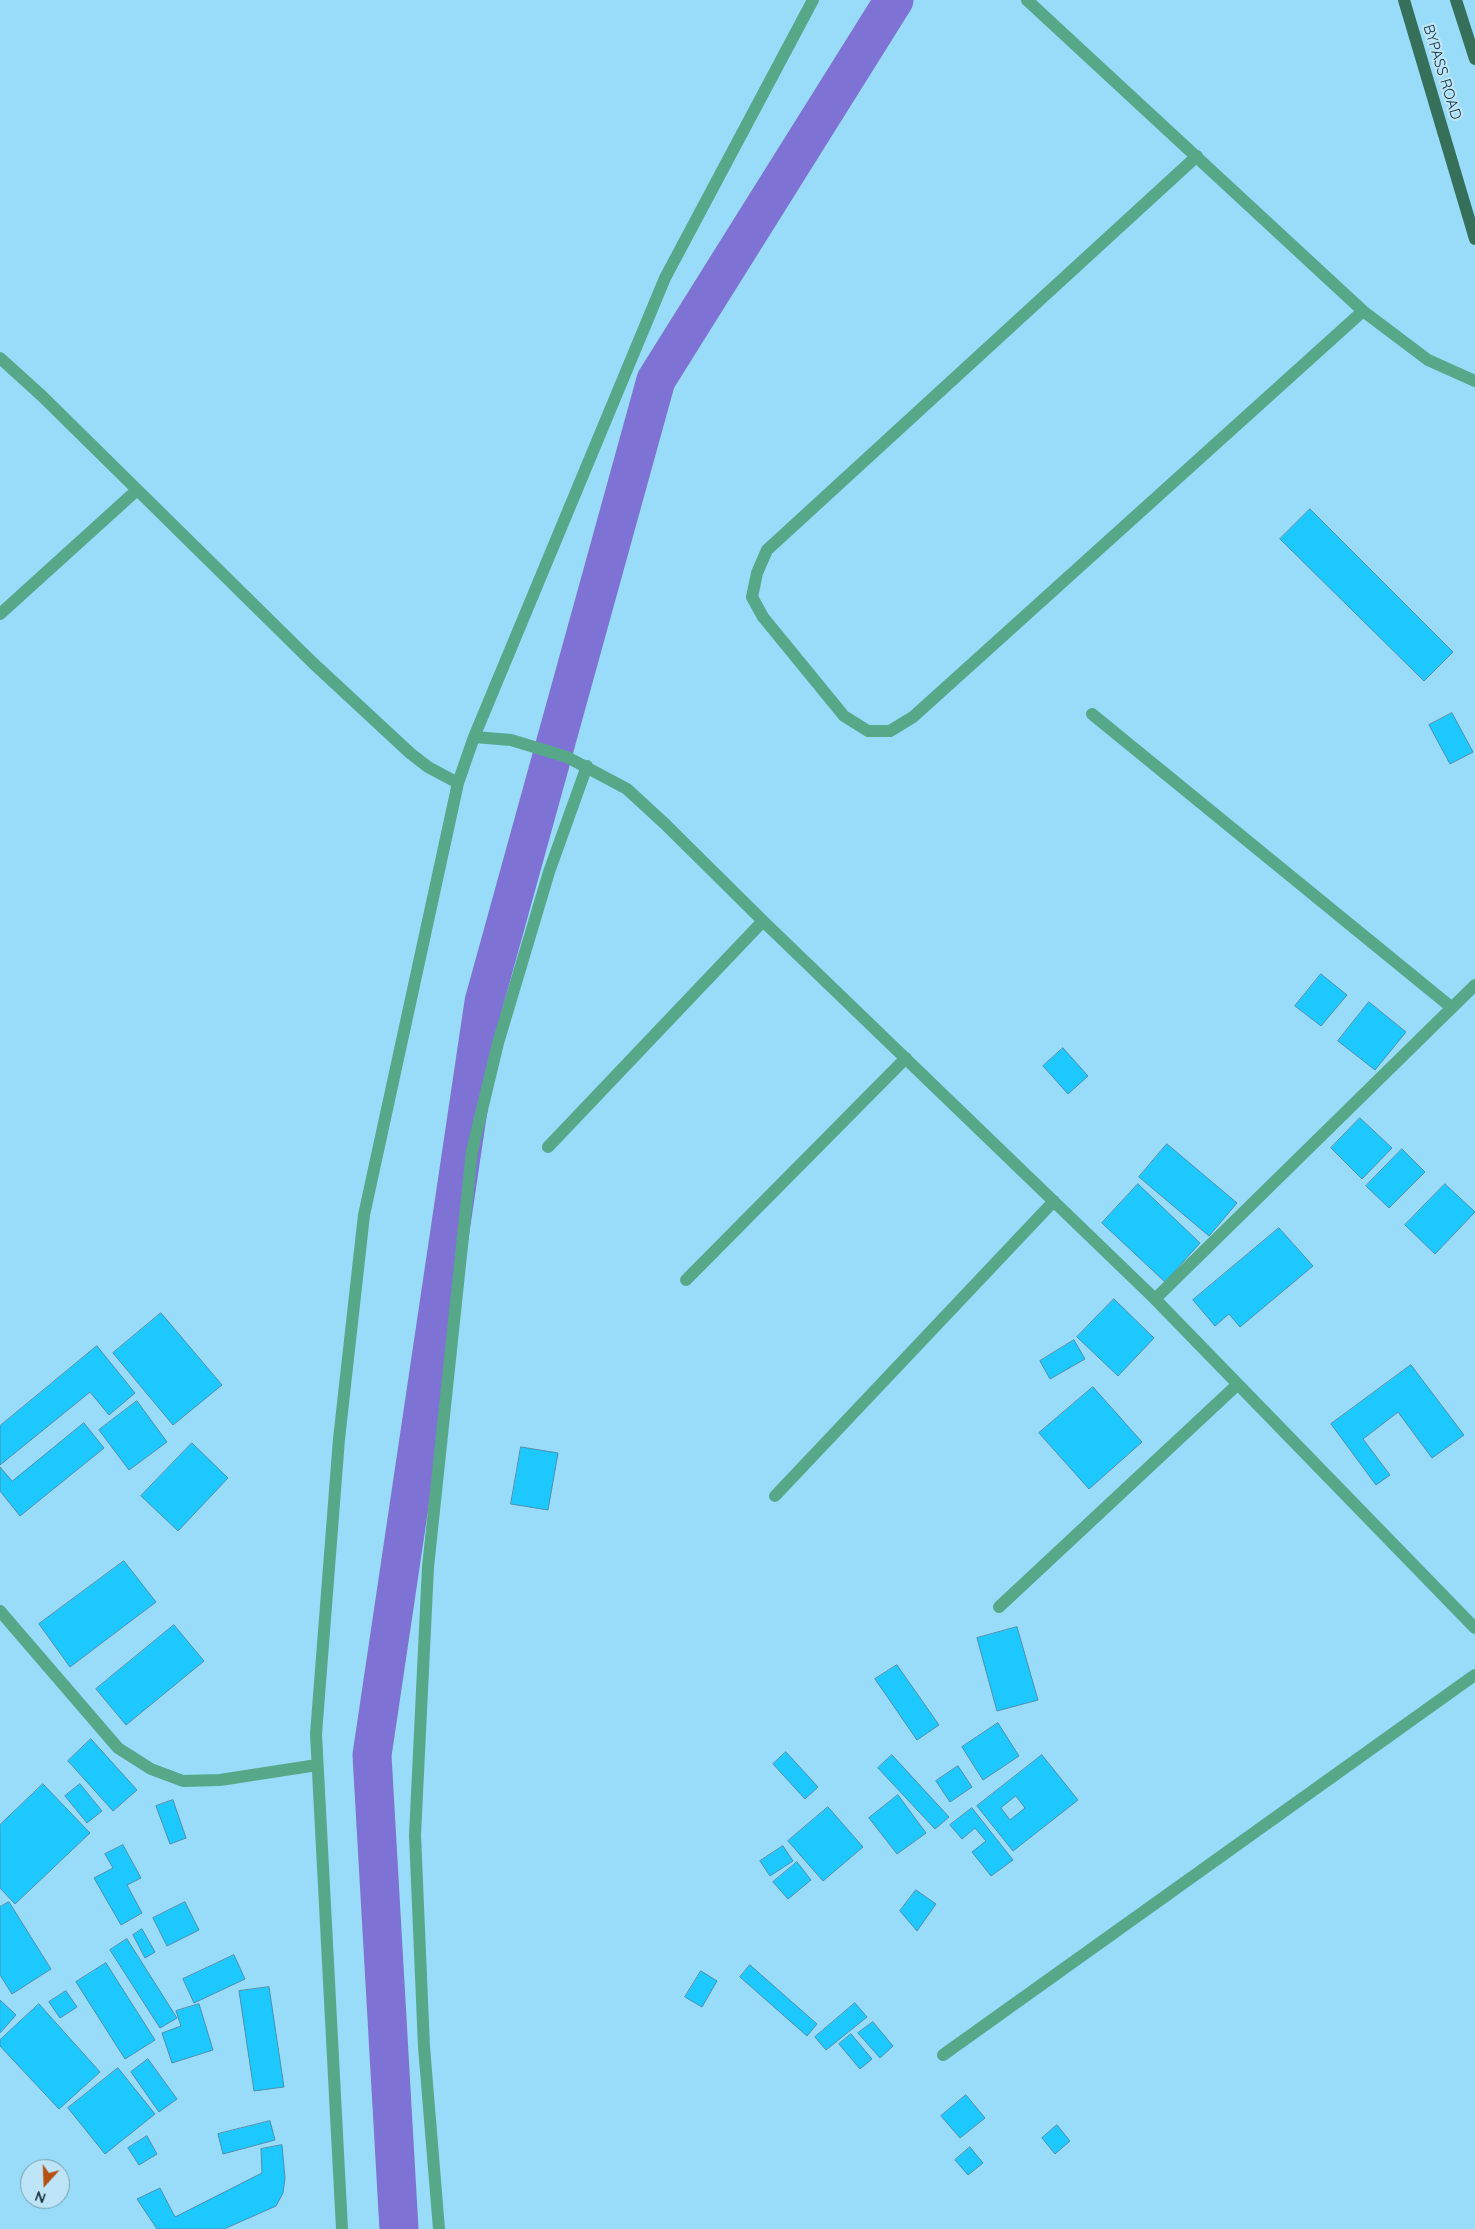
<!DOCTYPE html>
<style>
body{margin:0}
#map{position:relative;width:1475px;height:2229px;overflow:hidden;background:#98dcfa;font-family:Quicksand,sans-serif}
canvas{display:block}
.north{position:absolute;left:20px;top:2159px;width:50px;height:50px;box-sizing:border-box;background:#bee5f7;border:1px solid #799cab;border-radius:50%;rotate:200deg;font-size:14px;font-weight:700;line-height:20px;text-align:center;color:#122f3a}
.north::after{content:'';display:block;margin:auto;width:18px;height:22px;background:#b45215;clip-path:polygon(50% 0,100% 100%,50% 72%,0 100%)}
</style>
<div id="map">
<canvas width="1475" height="2229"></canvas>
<div class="north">N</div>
</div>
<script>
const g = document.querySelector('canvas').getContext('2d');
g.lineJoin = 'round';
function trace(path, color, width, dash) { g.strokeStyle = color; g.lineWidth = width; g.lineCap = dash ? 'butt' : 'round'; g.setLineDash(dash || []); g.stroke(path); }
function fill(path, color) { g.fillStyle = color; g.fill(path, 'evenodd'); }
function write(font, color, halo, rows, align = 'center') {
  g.font = font + ' Quicksand,sans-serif'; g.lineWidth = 4.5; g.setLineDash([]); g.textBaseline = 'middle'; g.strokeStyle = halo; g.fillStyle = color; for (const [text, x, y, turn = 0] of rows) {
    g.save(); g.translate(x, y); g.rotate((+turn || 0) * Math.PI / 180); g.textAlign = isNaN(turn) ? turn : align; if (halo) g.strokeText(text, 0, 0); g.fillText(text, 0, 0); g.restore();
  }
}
trace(new Path2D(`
 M399,2229L372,1755L484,1002L656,380L894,0`), '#7e73d5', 39);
const building = new Path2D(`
 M1310,509L1453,652L1424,681L1280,539Z
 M1452,713L1473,752L1450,764L1429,725Z
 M1321,974L1347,995L1321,1026L1295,1006Z
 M1369,1002L1406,1032L1375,1070L1338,1041Z
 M1063,1048L1088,1076L1068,1094L1043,1066Z
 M1360,1118L1392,1148L1362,1179L1331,1148Z
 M1167,1144L1237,1203L1209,1236L1139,1177Z
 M1402,1149L1425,1172L1389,1208L1366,1186Z
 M1138,1184L1200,1243L1165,1282L1102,1223Z
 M1445,1184L1475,1212L1435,1254L1405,1225Z
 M1279,1228L1313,1266L1240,1327L1229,1314L1215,1326L1193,1300Z
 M1114,1299L1154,1338L1118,1376L1077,1337Z
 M161,1313L222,1385L173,1425L113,1353Z
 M1074,1340L1085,1359L1050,1379L1040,1361Z
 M97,1346L135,1393L109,1415L90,1392L0,1465V1426Z
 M1411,1365L1464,1435L1432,1458L1398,1412L1363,1439L1390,1475L1376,1485L1331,1424Z
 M1093,1387L1142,1442L1089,1489L1039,1433Z
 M137,1401L167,1442L129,1470L99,1430Z
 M84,1423L104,1448L20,1516L0,1491V1467L12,1481Z
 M192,1443L228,1478L178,1531L141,1496Z
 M521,1447L558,1453L548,1510L511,1504Z
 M124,1561L156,1602L70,1667L39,1624Z
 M174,1625L204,1661L126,1725L96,1689Z
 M1017,1627L1038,1700L997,1711L977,1638Z
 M897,1665L939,1725L917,1740L875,1679Z
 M998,1723L1019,1756L983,1780L962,1747Z
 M91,1739L137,1790L113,1811L68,1761Z
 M786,1752L818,1787L805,1799L773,1764Z
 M892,1755L949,1817L935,1829L878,1768Z
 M1042,1755L1078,1800L1013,1851L977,1806ZM1016,1796L1025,1808L1010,1820L1001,1808Z
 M958,1766L972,1787L950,1802L936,1781Z
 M43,1784L90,1833L15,1904L0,1888V1825Z
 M80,1784L102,1811L87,1823L65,1796Z
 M898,1795L926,1833L897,1854L869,1818Z
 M173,1800L186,1838L170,1844L156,1806Z
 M828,1807L863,1847L823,1881L788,1841Z
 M972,1808L1013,1860L991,1876L972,1852L986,1841L975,1828L962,1839L950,1825Z
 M123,1845L141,1878L127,1885L142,1913L121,1925L94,1878L113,1868L105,1854Z
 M783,1846L793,1861L770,1876L760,1861Z
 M797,1862L811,1880L788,1899L773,1882Z
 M916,1890L936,1904L917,1931L900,1911Z
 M9,1902L51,1969L12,1994L0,1975V1907Z
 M185,1902L199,1930L167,1946L153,1918Z
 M142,1929L155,1952L145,1958L133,1935Z
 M127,1939L177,2018L160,2028L110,1950Z
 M234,1955L245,1979L194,2003L183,1979Z
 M106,1963L155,2040L125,2059L76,1982Z
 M750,1965L817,2024L807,2036L740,1977Z
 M701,1971L717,1981L702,2007L685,1997Z
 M269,1987L284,2087L254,2091L239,1991Z
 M66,1991L77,2007L60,2018L49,2002Z
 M0,2000L16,2015L0,2033Z
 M855,2003L867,2017L826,2050L815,2037Z
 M39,2004L100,2072L59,2109L0,2046V2040Z
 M199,2004L213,2050L172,2063L162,2033L181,2026L176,2011Z
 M873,2022L893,2046L880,2058L858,2033Z
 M851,2034L872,2059L860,2069L839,2044Z
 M148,2059L177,2099L159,2112L131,2072Z
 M118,2068L155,2114L105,2154L68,2108Z
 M966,2095L985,2118L960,2138L941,2116Z
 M270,2121L275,2140L223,2154L218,2134Z
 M1057,2125L1070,2141L1055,2154L1042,2138Z
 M147,2136L157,2154L139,2165L128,2148Z
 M282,2145L285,2178L283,2193L276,2206L224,2229H157L137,2199L160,2188L175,2217L262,2173L261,2149Z
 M970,2147L983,2163L968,2175L955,2160Z`);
fill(building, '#1cc8fe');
trace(building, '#4d90ac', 1);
trace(new Path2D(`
 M1027,0L1363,311L1428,360L1475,381
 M1197,156L767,550L757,573L752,597L763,617L844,716L868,731H890L913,717L1363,311
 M0,358L42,396L313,663L410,753L428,767L458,783
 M0,614L137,490
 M1092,714L1451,1007
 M474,737L511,740L567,757L627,789L665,824L763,921L1155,1299L1475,1628
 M548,1147L763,921
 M686,1280L906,1058
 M1155,1299L1475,985
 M775,1496L1054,1201
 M999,1607L1238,1384
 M0,1611L118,1748L151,1769L183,1781L220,1780L317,1765
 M943,2055L1475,1675
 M342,2229L316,1734L339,1439L364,1215L458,783L474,737L665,278L813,0
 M439,2229L424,2047L415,1835L428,1567L472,1151L498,1043L549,872L587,766`), '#57a789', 12);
trace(new Path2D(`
 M1404,0L1475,239
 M1456,0L1475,59`), '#37705a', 12);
write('15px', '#122f3a', '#bee5f7', [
 ["BYPASS ROAD",1442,72,73]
]);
</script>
